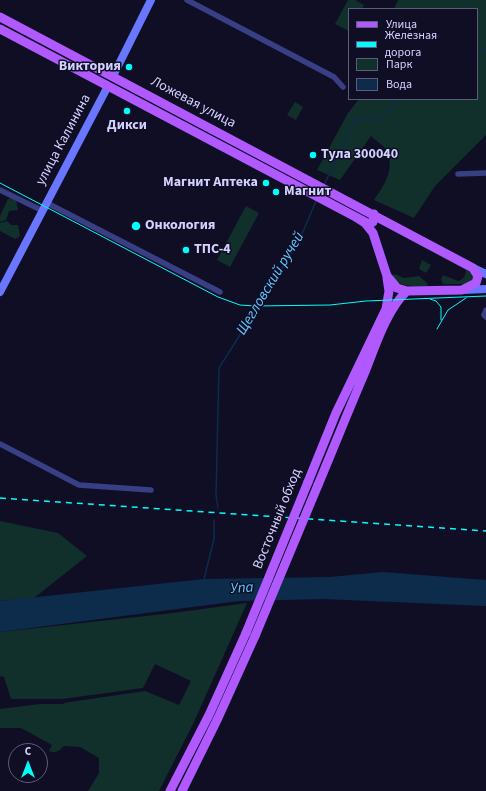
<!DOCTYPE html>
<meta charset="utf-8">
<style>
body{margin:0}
#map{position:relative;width:486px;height:791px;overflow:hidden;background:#100e25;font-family:"Source Sans 3",sans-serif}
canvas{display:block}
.legend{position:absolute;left:348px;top:8px;width:130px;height:92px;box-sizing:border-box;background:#100e25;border:1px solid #5e5c7c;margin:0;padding:5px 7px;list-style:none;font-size:12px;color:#d3d2ff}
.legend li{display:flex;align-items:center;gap:8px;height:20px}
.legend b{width:20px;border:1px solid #5e5c7c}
.north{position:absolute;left:8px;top:743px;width:40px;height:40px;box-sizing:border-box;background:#100e25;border:1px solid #5e5c7c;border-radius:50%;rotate:0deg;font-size:11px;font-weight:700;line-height:16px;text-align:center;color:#d3d2ff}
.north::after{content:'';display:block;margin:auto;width:14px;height:18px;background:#00fdfb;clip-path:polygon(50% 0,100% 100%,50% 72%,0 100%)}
</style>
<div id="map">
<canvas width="486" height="791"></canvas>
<ul class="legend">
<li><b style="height:5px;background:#af59ff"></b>Улица</li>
<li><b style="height:5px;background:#00fdfb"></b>Железная дорога</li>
<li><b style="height:11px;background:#112f2b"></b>Парк</li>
<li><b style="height:11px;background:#0d2b4b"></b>Вода</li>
</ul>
<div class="north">С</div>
</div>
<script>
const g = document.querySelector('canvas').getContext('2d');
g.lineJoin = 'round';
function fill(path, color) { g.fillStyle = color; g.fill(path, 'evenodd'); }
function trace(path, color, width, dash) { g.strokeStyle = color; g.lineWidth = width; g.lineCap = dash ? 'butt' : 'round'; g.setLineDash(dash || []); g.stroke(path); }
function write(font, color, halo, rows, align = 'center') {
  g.font = font + ' "Source Sans 3",sans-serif'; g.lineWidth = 3; g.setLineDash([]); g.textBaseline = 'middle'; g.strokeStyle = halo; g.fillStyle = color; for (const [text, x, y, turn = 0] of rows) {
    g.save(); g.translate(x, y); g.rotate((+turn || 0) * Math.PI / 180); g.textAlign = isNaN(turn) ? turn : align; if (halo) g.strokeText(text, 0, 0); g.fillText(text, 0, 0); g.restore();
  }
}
fill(new Path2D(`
 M348,0H355L364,5L362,9H349V31L335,24Z
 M398,0H486V135L435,186L414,218L374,200C384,186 395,169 387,152C385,146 376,141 371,136L340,180L317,170L348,113L359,99H477V9H394Z
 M295,102L303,107L296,120L287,115Z
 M11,198L16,199L18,210L9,211L6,220L0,222V216L8,199Z
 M246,206L259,213L230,267L217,260Z
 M7,221L11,225H18L20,236L15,239L0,231V223Z
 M395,230L473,270L474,280L468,284H443L441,279L443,275L458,281C464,279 466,275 466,270L397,233Z
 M422,260L431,265L426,273L419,269Z
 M394,274L404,278L419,276L428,284L427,286C414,286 400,288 392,276Z
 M0,521L58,533L87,556L34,598L0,601Z
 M247,603L194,722L159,791H88L99,773V758L80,747L64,746C59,751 56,754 49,751L52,745L21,728H0V709L40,704H65L63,703L145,691L179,705L191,681L155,664L143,688L62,699H11L4,677L0,676V632L173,613Z`), '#112f2b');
fill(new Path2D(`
 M383,572L486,580V606L323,599L239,601L0,632V601L204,579L329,577Z`), '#0d2b4b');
trace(new Path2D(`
 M477,54L486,49
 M324,185L355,119L379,120L399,99
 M218,508L216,495L219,368L299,241L316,201
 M204,579L214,539V520`), '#0d2b4b', 1.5);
trace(new Path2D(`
 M187,0L334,77L343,87
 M458,174L486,173
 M0,190L43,211
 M47,203L220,292
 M486,310L484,315L486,317
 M0,444L79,485L151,490`), '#393f84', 5.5);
trace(new Path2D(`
 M113,76L151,0
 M473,268L486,274
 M463,290L486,289
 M0,292L108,86`), '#6976ff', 8);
trace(new Path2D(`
 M0,17L473,268L478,276L476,283L462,290L407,291L397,288L387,276L373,233L365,223L354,216
 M0,29L369,224L373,222L374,214
 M308,482L336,413L386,309L389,291L387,278
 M318,485C334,447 349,409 365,372C375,347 387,309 407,291
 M170,791L209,715L246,633
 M182,791L218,718L255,636`), '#af59ff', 9);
trace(new Path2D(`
 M0,183L218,297L240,305L255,306L330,305L366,301L486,296
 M430,299L436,301L441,307V320
 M437,329L448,310L466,298`), '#00fdfb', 1);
trace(new Path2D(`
 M0,498L486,531`), '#00fdfb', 1.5, [6, 5]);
trace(new Path2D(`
 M246,633L308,482
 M255,636L318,485`), '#af59ff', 9);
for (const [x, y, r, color] of [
 [129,67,4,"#00fdfb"],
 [127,111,4,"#00fdfb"],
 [313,155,4,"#00fdfb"],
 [266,183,4,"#00fdfb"],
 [276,192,4,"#00fdfb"],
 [136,226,5,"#00fdfb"],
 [186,250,4,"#00fdfb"]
]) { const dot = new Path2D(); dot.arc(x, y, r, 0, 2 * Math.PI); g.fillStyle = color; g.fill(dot); trace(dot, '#100e25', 1.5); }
write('bold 14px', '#d3d2ff', '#100e25', [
 ["Виктория",121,67,"right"],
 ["Дикси",127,126,"center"],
 ["Тула 300040",321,155],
 ["Магнит Аптека",258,183,"right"],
 ["Магнит",284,192],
 ["Онкология",145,226],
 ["ТПС-4",194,250]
], 'left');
write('14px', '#d3d2ff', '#100e25', [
 ["Ложевая улица",193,103,28],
 ["улица Калинина",64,140,-62],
 ["Восточный обход",278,519,-68]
]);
write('italic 15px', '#60c7ff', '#100e25', [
 ["Щегловский ручей",271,284,-59],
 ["Упа",242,589,-4]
]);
</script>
